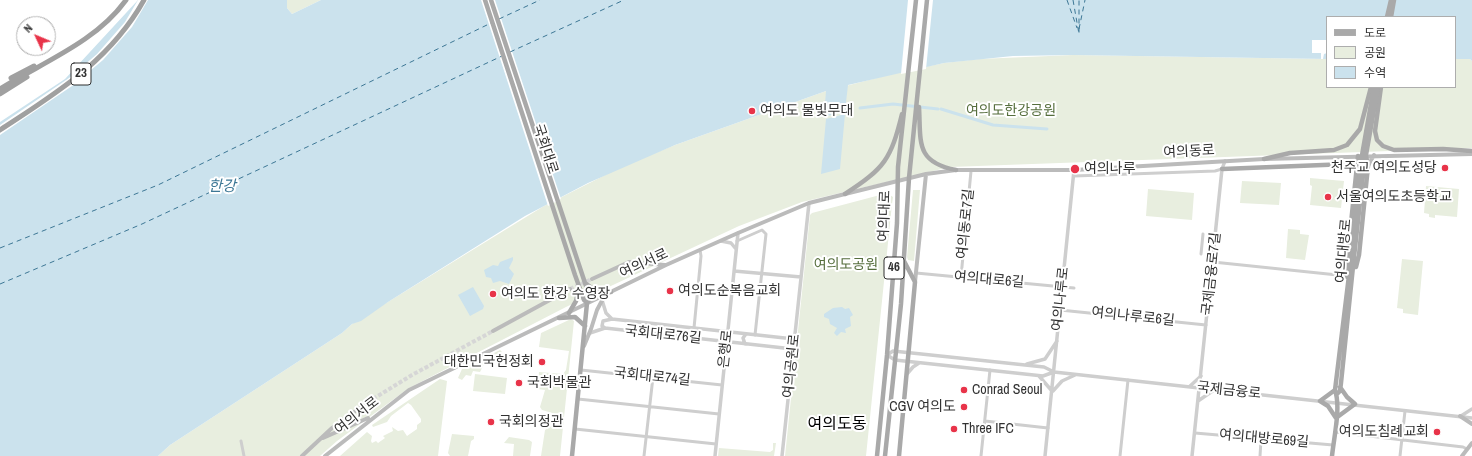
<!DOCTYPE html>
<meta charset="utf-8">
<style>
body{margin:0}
#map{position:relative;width:1472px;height:456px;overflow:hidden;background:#fff;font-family:"Archivo Narrow","Noto Sans KR",sans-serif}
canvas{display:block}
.legend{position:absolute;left:1326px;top:16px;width:130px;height:72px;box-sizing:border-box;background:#fff;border:1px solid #adadad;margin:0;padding:5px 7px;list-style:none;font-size:12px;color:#313131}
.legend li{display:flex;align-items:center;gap:8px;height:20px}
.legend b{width:20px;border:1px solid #adadad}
.north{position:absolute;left:16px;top:16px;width:40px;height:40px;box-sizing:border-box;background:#fff;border:1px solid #adadad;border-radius:50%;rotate:314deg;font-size:11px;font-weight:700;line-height:16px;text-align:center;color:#313131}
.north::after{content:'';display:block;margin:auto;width:14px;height:18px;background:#e83349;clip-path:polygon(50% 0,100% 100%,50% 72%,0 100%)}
</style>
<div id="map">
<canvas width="1472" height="456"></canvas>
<ul class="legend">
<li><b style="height:5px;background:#a9a9a9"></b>도로</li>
<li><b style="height:11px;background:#e8eedf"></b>공원</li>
<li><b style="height:11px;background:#cbe2ed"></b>수역</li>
</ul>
<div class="north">N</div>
</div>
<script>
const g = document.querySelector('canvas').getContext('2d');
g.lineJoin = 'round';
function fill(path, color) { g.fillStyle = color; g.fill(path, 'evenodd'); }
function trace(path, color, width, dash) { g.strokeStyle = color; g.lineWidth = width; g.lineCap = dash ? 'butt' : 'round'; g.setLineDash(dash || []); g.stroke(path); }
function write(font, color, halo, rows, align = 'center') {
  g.font = font + ' "Archivo Narrow","Noto Sans KR",sans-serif'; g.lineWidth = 4; g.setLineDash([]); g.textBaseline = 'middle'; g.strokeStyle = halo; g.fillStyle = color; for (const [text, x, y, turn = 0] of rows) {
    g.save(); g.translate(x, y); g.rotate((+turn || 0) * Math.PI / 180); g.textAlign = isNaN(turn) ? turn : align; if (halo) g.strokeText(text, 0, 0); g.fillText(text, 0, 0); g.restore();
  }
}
fill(new Path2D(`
 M287,0H321L292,14L287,8Z
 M1073,55L1327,59V87H1455V59H1470L1472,61V148L950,167L802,202L739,226L566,307L409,388L337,441L320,456H158L170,445L342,333L352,324L544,206L621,167L675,145L826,91L900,72L944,63L979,59Z
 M1310,178L1344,181L1341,208L1310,205L1312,186L1310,185Z
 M1242,181L1281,183L1279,205L1240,203Z
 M1426,186L1459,189L1457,217L1435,215V218L1429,217V214L1424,213Z
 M1148,189L1194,193L1192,220L1146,216Z
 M913,190H920L914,261L908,260L907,257Z
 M880,195H890L893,197L892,204L866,456H785L810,215L812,213Z
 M1288,229L1300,230V234L1309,235L1305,260L1286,258Z
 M1402,259L1423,261L1418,315L1403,313V309L1397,308Z
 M571,319L574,321L560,456H541L545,430L553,425L556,414L542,410L540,407L545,390L537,389L539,372L563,374L566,370L569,351L539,347L541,333Z
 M500,350L502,352L496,355L491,361L485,362L480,372L473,371L471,376L466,375L462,380L458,378L462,369Z
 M475,374L507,378L505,394L473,391Z
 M440,379L447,381L438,456H340L367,432L372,436L371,441L372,443L376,441L378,443L385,438L383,436L393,431L392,427L398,431L403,430L407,436L417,429V425L421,422V419L411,405L408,403L391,416L387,422L373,427L372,425Z
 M452,434L474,436V439L471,441L468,456H450L448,453Z
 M509,437L529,440L532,442L530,456H513L514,444L504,443Z
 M773,443H776L774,456H718L719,448L770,452L773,450Z`), '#e8eedf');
fill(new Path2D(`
 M138,0H287V8L292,14L321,0H1472V61L1470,59H1455V17H1327V59L1073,55L1013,56L944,63L848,85L845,111L824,117L826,91L675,145L588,183L525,216L388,302L361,321L352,324L342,333L170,445L158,456H0V122L65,79Z
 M845,114L840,169L821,174L826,119Z
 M513,257V260L509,268L514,274L509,284L500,281L493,283L491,278L486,277L484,270L493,265L498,266L500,262Z
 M473,287L484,306L483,309L470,316L458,295Z
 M842,307L845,309L849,308L853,315L850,317L851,326L845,329L846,333L841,332L837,336L834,333L837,328L830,324L829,319L824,317V314L833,308Z`), '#cbe2ed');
fill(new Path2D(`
 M138,0H148L132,27L103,60L72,86L0,135V125L69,78L97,54L125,22Z
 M481,0H495L561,199L548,206Z
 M908,0H933L926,69L901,74Z
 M1312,40H1327V53L1324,54L1323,59H1321V53H1312Z`), '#fff');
trace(new Path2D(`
 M860,108L893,104L938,109
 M941,109L993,125L1047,129`), '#cbe2ed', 3);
trace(new Path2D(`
 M1067,0L1077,28
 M1073,0L1079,34V0
 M499,19L540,0
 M1079,29L1085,0
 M510,52L624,0
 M0,248L158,185L491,23
 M0,284L142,224L502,56`), '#3d7795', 1, [5, 4]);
trace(new Path2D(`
 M570,289L592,279
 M368,402L412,375L493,331`), '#d6d6d6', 4, [4, 2]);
trace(new Path2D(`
 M1074,176L1215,171L1222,169
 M737,241L762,230L766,234L755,335
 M1201,254L1203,234
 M1213,262L1347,276
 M916,273L1074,288
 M961,277L971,171
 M1060,310L1206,325
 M694,328L701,256L700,250
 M581,370L722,385
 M578,399L719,414
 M985,421L1048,428
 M575,429L716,444
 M1335,432L1463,447L1467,449
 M1195,433L1333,445
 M241,441L244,456
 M644,456L653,377
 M981,456L990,370
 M1120,456L1128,380
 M1260,456L1261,440
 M1400,456L1405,411`), '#cecece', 3);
trace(new Path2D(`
 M721,241L731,243L736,249
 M734,271L801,277
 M602,300L606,313L612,319
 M605,328L602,326L603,321L612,319L794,339
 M590,333L605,328L793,349
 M745,344L743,338L746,334
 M1027,364L1045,359L1057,341
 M1054,372L1043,376L895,360L887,355L893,351L1044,367L1054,372L1472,418
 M907,374L913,367L919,363
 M1039,376L1052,391
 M1189,387L1201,376
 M1053,391L1062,381L1075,375
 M1198,401L1214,390
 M1461,416L1472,409
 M715,456L738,233
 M782,456L809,203
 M1045,456L1074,170
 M1192,456L1222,169L1225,161`), '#cecece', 3.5);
trace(new Path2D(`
 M1368,166L1374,155
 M592,279L629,262L665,265
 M915,282L926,174
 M493,331L570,289
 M584,346L591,329L597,310L605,295
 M1460,416L1472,424
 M323,438L368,418
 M302,456L332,428L368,402
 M325,456L409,390L666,265L738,233L809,203L845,194L926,174L956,170H1074L1264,159L1472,154
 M1462,456L1472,443`), '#bbb', 4);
trace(new Path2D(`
 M485,0L575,275L584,300L587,303
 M491,0L590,298L587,303L572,456
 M1387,17L1391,0
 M1391,17L1394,0
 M1381,87L1375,131L1377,140L1383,146L1394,150L1443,149L1472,151
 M919,107C921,142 915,162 956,170
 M1264,159L1290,153L1334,150L1347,145L1360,129L1371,87
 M1222,169L1348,164L1357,168
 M845,194C885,168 891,159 902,114
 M1356,267L1359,255L1368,166L1366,156
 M1347,277L1346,271L1358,156
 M585,283L596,291L611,292
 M569,313L576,301L579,288
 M559,318L575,317L585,326
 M1335,390L1320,401L1328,406L1336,418L1355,404L1347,397L1340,387
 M1337,394L1340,391L1341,383L1354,257
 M877,456L887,355L897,223L898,167L916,0
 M885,456L901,304L909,178L927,0
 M899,456L915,282L904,261
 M1332,456C1334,437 1341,407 1335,390L1351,259`), '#a9a9a9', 4.5);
trace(new Path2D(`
 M11,78L34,66
 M0,89C43,62 96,42 126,0
 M0,94L27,77
 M0,130C56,93 110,61 144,0`), '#a0a0a0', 5);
trace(new Path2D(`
 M1354,257L1364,166L1378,87
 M1351,259L1361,161L1374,87`), '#a9a9a9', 4.5);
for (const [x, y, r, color] of [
 [752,111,4,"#e83349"],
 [1445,168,4,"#e83349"],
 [1075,169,5,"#e83349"],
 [1328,197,4,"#e83349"],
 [670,291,4,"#e83349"],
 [493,294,4,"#e83349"],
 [542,362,4,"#e83349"],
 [519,383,4,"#e83349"],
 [964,390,4,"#e83349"],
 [964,407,4,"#e83349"],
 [491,422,4,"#e83349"],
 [954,429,4,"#e83349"],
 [1437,432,4,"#e83349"]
]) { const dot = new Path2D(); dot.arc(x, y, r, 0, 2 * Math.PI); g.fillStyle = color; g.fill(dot); trace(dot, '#fff', 1.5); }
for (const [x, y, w] of [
 [81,74,20],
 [894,268,20]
]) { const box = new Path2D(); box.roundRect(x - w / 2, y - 11, w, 22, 3); g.fillStyle = '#fff'; g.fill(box); trace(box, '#313131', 1); }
write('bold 13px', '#313131', null, [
 ["23",81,74],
 ["46",894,268]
]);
write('14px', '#313131', '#fff', [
 ["여의도 물빛무대",760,111],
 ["천주교 여의도성당",1437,168,"right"],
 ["여의나루",1084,169],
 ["서울여의도초등학교",1336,197],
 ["여의도순복음교회",678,291],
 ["여의도 한강 수영장",501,294],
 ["대한민국헌정회",534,362,"right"],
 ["국회박물관",527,383],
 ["Conrad Seoul",972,390],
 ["CGV 여의도",956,407,"right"],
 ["국회의정관",499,422],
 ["Three IFC",962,429],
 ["여의도침례교회",1429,432,"right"]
], 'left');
write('14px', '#566e3d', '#fff', [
 ["여의도한강공원",1011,111],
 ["여의도공원",846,265]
]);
write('14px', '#313131', '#fff', [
 ["국회대로",545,149,72],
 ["여의동로",1189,152,-3],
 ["여의대로",885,216,-88],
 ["여의동로7길",966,224,-84],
 ["여의대방로",1344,251,-85],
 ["여의서로",644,264,-25],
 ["국제금융로7길",1212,274,-84],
 ["여의대로6길",989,280,5],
 ["여의나루로",1061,299,-84],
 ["여의나루로6길",1133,317,6],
 ["국회대로76길",663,335,6],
 ["은행로",726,349,-84],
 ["여의공원로",792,366,-84],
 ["국회대로74길",652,377,6],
 ["국제금융로",1229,391,6],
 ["여의서로",357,416,-38],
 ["여의대방로69길",1264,439,5]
]);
write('italic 15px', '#3d7795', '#fff', [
 ["한강",222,187]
]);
write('16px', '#000', '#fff', [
 ["여의도동",837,425]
]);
</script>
